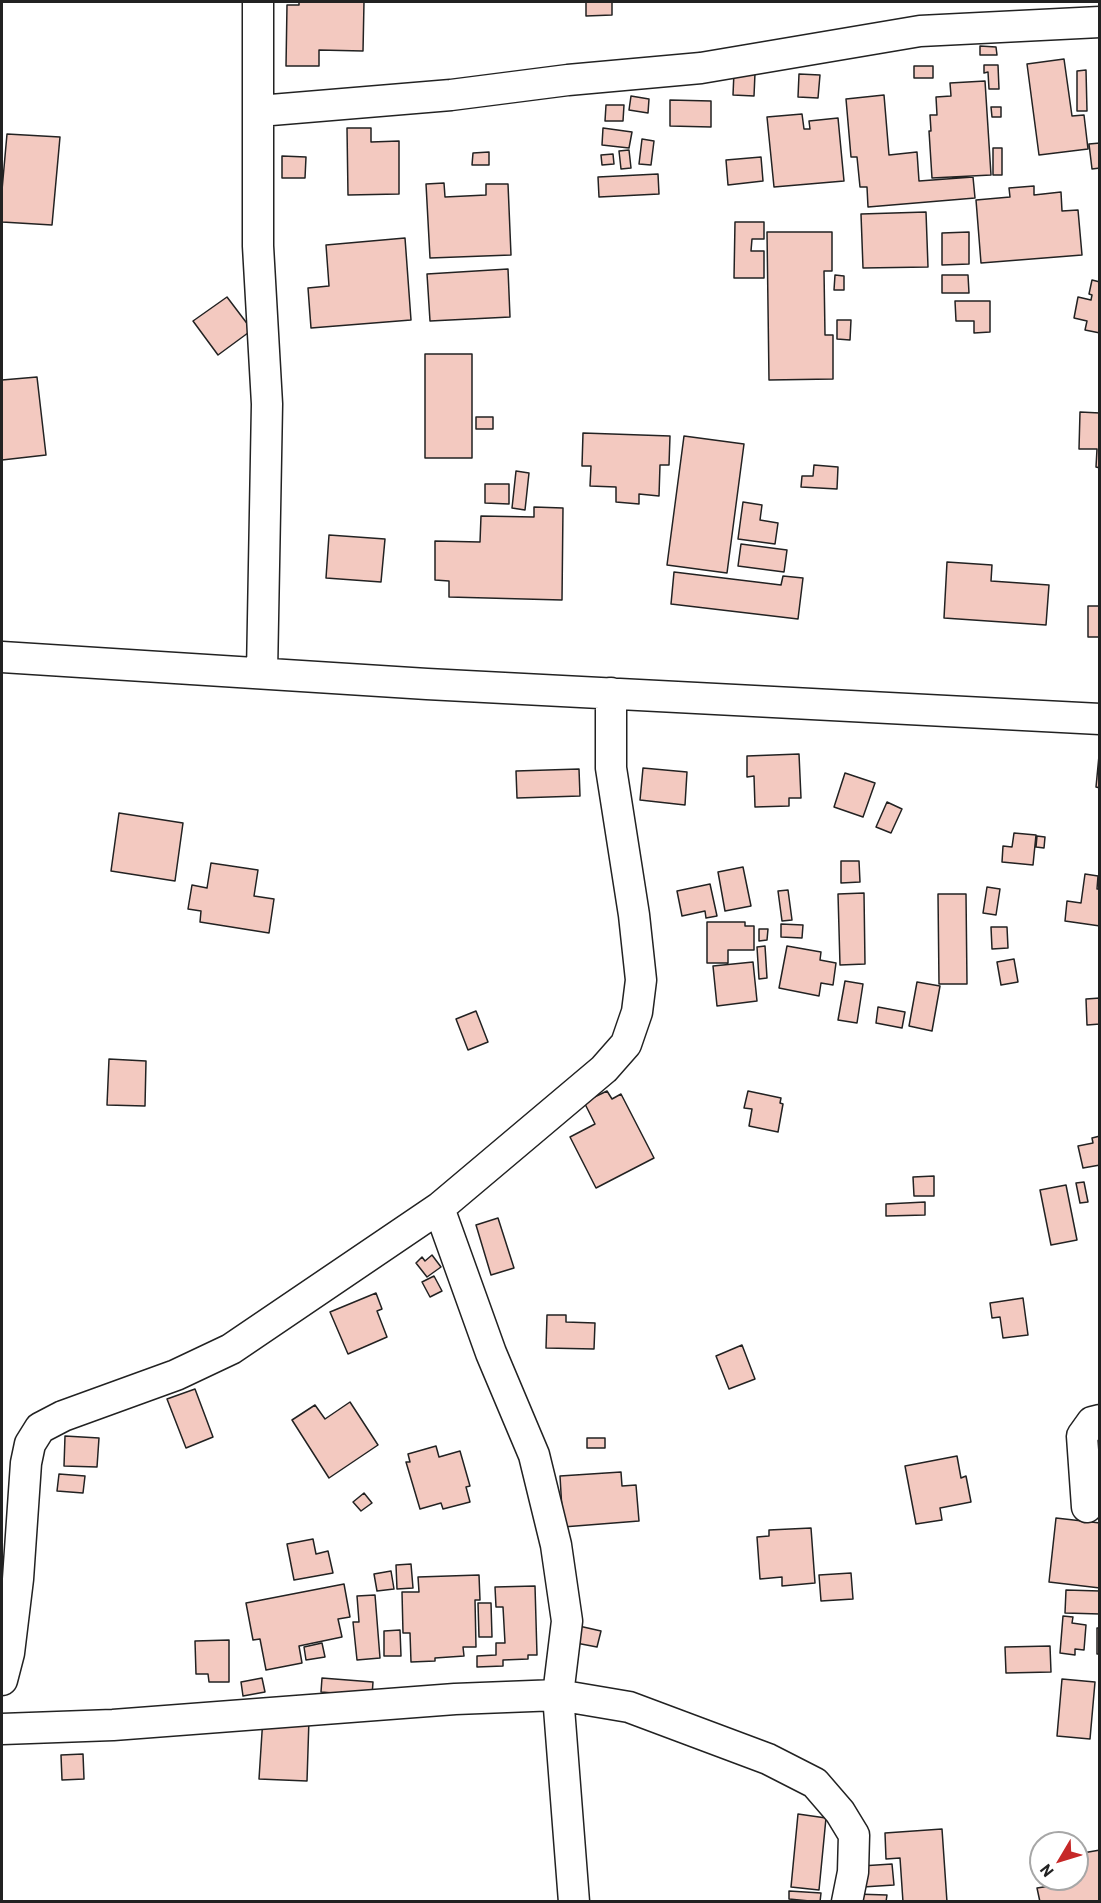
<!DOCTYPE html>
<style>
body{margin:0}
#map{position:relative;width:1101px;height:1903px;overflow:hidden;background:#fff;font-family:Barlow,sans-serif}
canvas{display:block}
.frame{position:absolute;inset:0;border:3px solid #222;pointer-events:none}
.north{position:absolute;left:1029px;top:1831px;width:60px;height:60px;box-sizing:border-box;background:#fff;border:2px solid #a7a7a7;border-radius:50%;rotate:232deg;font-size:16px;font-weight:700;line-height:24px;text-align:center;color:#222}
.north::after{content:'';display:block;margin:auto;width:21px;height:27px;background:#c62828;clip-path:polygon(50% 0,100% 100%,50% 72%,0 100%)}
</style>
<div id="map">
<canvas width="1101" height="1903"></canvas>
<div class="frame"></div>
<div class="north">N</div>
</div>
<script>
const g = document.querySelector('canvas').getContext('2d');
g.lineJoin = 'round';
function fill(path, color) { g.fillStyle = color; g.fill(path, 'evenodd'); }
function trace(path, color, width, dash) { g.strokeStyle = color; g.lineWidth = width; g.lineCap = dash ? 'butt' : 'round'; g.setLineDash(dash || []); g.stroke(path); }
const building = new Path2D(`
 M299,2H364L363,51L319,50V66H286L287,5H299Z
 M586,2H612V15L586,16Z
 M980,46L996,47L997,55H980Z
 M1064,59L1072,116L1084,115L1088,149L1039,155L1027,64Z
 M984,65H998L999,89H989L988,72L984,73Z
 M914,66H933V78H914Z
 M1086,70L1087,111H1077V71Z
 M734,72L755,73L754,96L733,95Z
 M799,74L820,75L818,98L798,97Z
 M985,81L991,175L932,178L929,131H931L930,115H937L936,97L951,96L950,83Z
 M884,95L889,155L917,152L919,181L973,177L975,198L868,207L867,187H860L857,157H851L846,99Z
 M631,96L649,99L648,113L629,110Z
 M670,100L711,101V127L670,126Z
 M606,105H624L623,121H605Z
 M991,107H1001V117H992Z
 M802,114L804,129H810L809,121L838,118L844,181L774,187L767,117Z
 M347,128H371V142L399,141V194L348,195Z
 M603,128L632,132L629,148L602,145Z
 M7,134L60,137L52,225L2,222V190Z
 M642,139L654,141L651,165L639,164Z
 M1100,143V168L1092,169L1089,144Z
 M993,148H1002V175H993Z
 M629,150L631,168L621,169L619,151Z
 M489,152V165H472L473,153Z
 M613,154L614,164L602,165L601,155Z
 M282,156L306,157L305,178H282Z
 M761,157L763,181L728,185L726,160Z
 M658,174L659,194L599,197L598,177Z
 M444,183L445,197L486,195V184H508L511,255L430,258L426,184Z
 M1034,186V195L1061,192L1062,211L1078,210L1082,255L981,263L976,200L1010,197L1009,188Z
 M926,212L928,267L863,268L861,214Z
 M735,222H764V239H752L751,251H764V278H734Z
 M767,232H832V271H824L825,335H833V379L769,380Z
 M969,232V264L942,265V233Z
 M405,238L411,320L311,328L308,288L329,286L326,245Z
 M508,269L510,317L430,321L427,274Z
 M835,275L844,276V290H834Z
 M942,275H968L969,293H942Z
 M1092,280L1100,282V333L1085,330L1087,321L1074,318L1078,297L1091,300L1092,295L1089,294Z
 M227,297L252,330L218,355L193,321Z
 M955,301H990V332L974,333V321H956Z
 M837,320H851L850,340L837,339Z
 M425,354H472V458H425Z
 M37,377L46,455L2,460V380Z
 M1080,412L1100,413V468L1096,467L1097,449H1079Z
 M476,417H493V429H476Z
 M583,433L670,436L669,465H660L659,496L639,494V504L616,502V487L590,486L591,466H582Z
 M684,436L744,444L727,573L667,565Z
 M814,465L838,467L837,489L801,487L802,476H813Z
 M516,471L529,473L525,510L512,508Z
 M485,484H509V504L485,503Z
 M743,502L762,505L760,520L778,523L775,544L738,539Z
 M534,507L563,508L562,600L449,597V581L435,580V541L480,542L481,516L534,517Z
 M329,535L385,539L381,582L326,578Z
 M741,544L787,550L784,572L738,566Z
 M947,562L992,565L991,581L1049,585L1046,625L944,618Z
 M674,572L781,585L783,576L803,578L798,619L671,604Z
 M1088,606H1100V637H1088Z
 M1100,745V788L1096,787Z
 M799,754L801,798H789V806L755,807L754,776L747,777V756Z
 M643,768L687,772L685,805L640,800Z
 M579,769L580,796L517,798L516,771Z
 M845,773L875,783L863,817L834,807Z
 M887,802L902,809L891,833L876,827Z
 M119,813L183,823L175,881L111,871Z
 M1014,833L1036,835L1033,865L1002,862L1003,846L1012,847Z
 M1037,836L1045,837L1044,848L1036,847Z
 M841,861H859L860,882L841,883Z
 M211,863L258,870L254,896L274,899L269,933L200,922L201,911L188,909L192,885L207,888Z
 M743,867L751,906L725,911L718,872Z
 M1085,874L1098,876L1097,889H1100V926L1065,921L1067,901L1081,903Z
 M710,884L717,916L706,918L705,911L682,916L677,891Z
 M987,887L1000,889L996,915L983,913Z
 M788,890L792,920L782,921L778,891Z
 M864,893L865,964L840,965L838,894Z
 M938,894H966L967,984H939Z
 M707,922H745V926H754V950H728V963H707Z
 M781,924L803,925L802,938L781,937Z
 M991,927H1007L1008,948L992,949Z
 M759,929H768L767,940L759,941Z
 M765,946L767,978L759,979L757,947Z
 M787,946L821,952L820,960L836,963L833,985L821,983L819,996L779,988Z
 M1014,959L1018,982L1001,985L997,962Z
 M753,962L757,1001L717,1006L713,966Z
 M845,981L863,984L857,1023L838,1020Z
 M917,982L940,986L932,1031L909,1026Z
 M1100,998V1024L1087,1025L1086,999Z
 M878,1007L905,1012L902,1028L876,1023Z
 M476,1011L488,1042L468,1050L456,1019Z
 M109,1059L146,1061L145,1106L107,1105Z
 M607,1091L612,1099L621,1094L654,1158L596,1188L570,1137L595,1124L584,1102Z
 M748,1091L781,1098L780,1103L783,1104L778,1132L749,1126L752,1109L744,1108Z
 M1100,1136V1165L1083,1168L1078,1146L1093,1143L1092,1138Z
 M934,1176V1196H914L913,1177Z
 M1084,1182L1088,1202L1080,1203L1076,1183Z
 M1066,1185L1077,1240L1051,1245L1040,1190Z
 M925,1202V1215L886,1216V1204Z
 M498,1218L514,1268L491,1275L476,1225Z
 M432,1255L441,1267L427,1277L416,1263L422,1257L425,1261Z
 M434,1276L442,1291L430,1297L422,1282Z
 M376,1293L382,1309L377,1311L387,1337L348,1354L330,1312Z
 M1023,1298L1028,1335L1003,1338L1000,1317L992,1318L990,1303Z
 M547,1315H566V1322L595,1323L594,1349L546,1348Z
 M742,1345L755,1379L729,1389L716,1356Z
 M195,1389L213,1437L186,1448L167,1399Z
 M350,1402L378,1445L329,1478L292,1420L315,1405L325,1419Z
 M65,1436L99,1438L97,1467L64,1466Z
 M587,1438H605V1448H587Z
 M436,1446L439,1457L460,1451L470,1486L466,1487L470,1502L443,1509L441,1503L420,1509L406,1462H410L408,1454Z
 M957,1456L961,1478L966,1476L971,1502L940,1508L942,1520L916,1524L905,1466Z
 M621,1472L622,1486L636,1485L639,1521L563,1527L560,1476Z
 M59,1474L85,1476L83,1493L57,1491Z
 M364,1493L372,1503L361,1511L353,1502Z
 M1056,1518L1100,1523V1588L1049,1582Z
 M811,1528L815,1583L782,1586V1577L760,1579L757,1537L769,1536V1530Z
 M313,1539L316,1554L328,1551L333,1573L294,1580L287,1544Z
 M411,1564L413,1588L397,1589L396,1565Z
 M391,1571L394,1589L377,1591L374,1574Z
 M851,1573L853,1599L821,1601L819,1575Z
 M479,1575L480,1600H475L476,1647H463L464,1656L435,1658V1661L411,1662L410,1633H403L402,1592H419L418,1577Z
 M344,1584L350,1617L338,1619L342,1637L299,1646L302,1663L266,1670L260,1639L253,1640L246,1603Z
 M535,1586L537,1655H528V1659L503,1660V1666L477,1667V1656L496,1655V1643H505L503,1607H496L495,1587Z
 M1066,1590L1100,1591V1614L1065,1613Z
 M375,1595L380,1658L357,1660L353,1622H359L357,1596Z
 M478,1603H491L492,1637H479Z
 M1063,1616L1073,1617L1072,1623L1086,1625L1084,1650L1075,1649V1655L1060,1653Z
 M579,1626L601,1631L597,1647L576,1643Z
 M1097,1628H1100V1654H1097Z
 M400,1630L401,1656H384V1631Z
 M229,1640V1682H209L208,1674H196L195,1641Z
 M322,1643L325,1657L306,1660L304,1647Z
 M1050,1646L1051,1672L1006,1673L1005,1647Z
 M262,1678L265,1692L243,1696L241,1682Z
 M322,1678L373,1682L372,1696L321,1692Z
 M1062,1679L1095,1682L1090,1739L1057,1736Z
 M263,1717L309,1719L307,1781L259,1779Z
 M83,1754L84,1779L62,1780L61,1755Z
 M798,1814L826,1818L819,1890L791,1887Z
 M942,1829L947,1902H903L900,1858L886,1859L885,1833Z
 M1100,1850V1902H1040L1037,1888L1057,1885L1056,1879H1077V1854Z
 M892,1864L894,1885L863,1887L861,1866Z
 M789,1891L821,1893L820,1902L789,1899Z
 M855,1894L887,1895L886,1902H855Z`);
fill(building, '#f3c9c0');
trace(building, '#222', 1.5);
const minor = new Path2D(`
 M258,2V246L267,404L262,673
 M259,111L451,95L568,80L701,68L920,31L1100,22
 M2,657L427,684L1100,719
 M439,1208L491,1353L534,1455L556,1545L567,1621L558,1695L574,1902
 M1087,1507L1082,1436L1092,1422L1100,1420
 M2,1680L9,1653L18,1579L26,1463L30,1444L40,1428L63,1416L176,1375L231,1349L439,1208L604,1069L626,1044L637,1012L641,980L634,915L611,768V693
 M2,1729L113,1725L455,1699L558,1695L629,1707L768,1759L815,1783L840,1812L854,1835L853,1872L847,1902`);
trace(minor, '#222', 33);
trace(minor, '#fff', 30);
</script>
